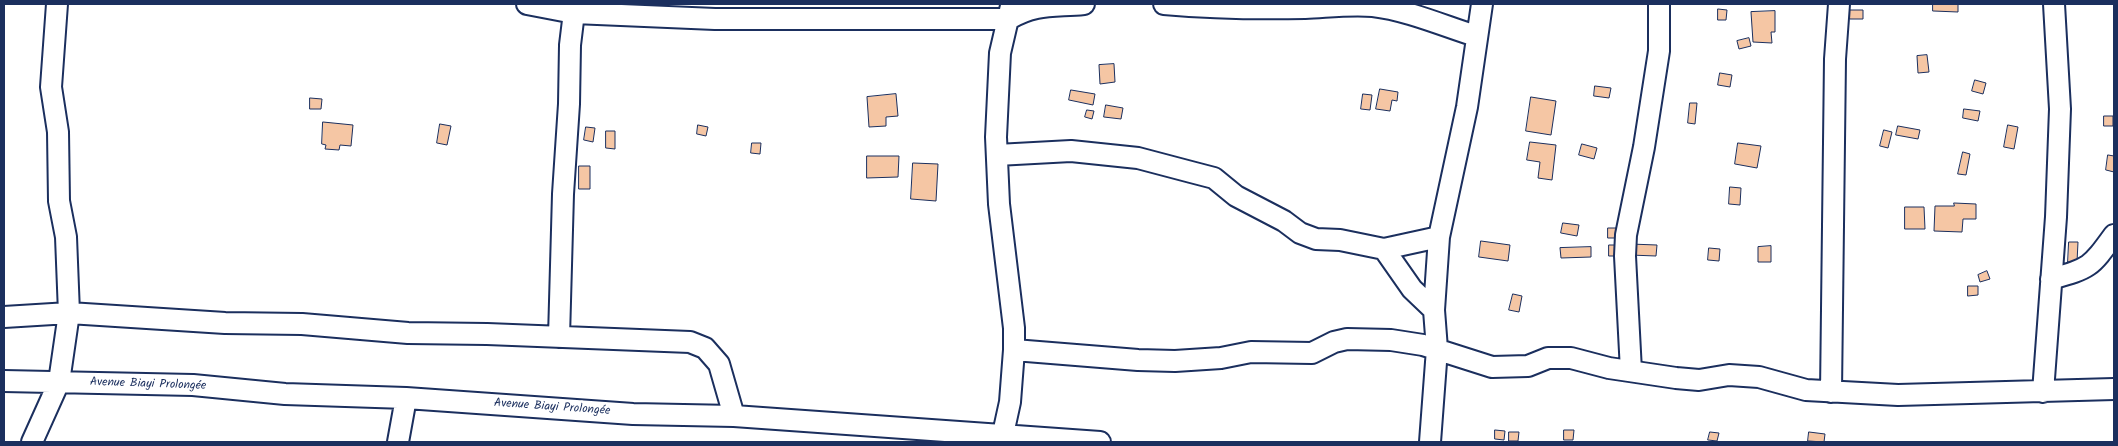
<!DOCTYPE html>
<meta charset="utf-8">
<style>
body{margin:0}
#map{position:relative;width:2118px;height:446px;overflow:hidden;background:#fff;font-family:Kalam,sans-serif}
canvas{display:block}
.frame{position:absolute;inset:0;border:5px solid #1b2f5e;pointer-events:none}
</style>
<div id="map">
<canvas width="2118" height="446"></canvas>
<div class="frame"></div>
</div>
<script>
const g = document.querySelector('canvas').getContext('2d');
g.lineJoin = 'round';
function fill(path, color) { g.fillStyle = color; g.fill(path, 'evenodd'); }
function trace(path, color, width, dash) { g.strokeStyle = color; g.lineWidth = width; g.lineCap = dash ? 'butt' : 'round'; g.setLineDash(dash || []); g.stroke(path); }
function write(font, color, halo, rows, align = 'center') {
  g.font = font + ' Kalam,sans-serif'; g.lineWidth = 4.5; g.setLineDash([]); g.textBaseline = 'middle'; g.strokeStyle = halo; g.fillStyle = color; for (const [text, x, y, turn = 0] of rows) {
    g.save(); g.translate(x, y); g.rotate((+turn || 0) * Math.PI / 180); g.textAlign = isNaN(turn) ? turn : align; if (halo) g.strokeText(text, 0, 0); g.fillText(text, 0, 0); g.restore();
  }
}
const building = new Path2D(`
 M1933,4H1958V12L1933,11Z
 M1718,9L1727,10L1726,20H1718Z
 M1850,10H1863V19H1850Z
 M1775,11V32H1771L1772,43L1753,42L1751,12Z
 M1749,38L1751,46L1739,49L1737,41Z
 M1927,55L1929,72L1918,73L1917,56Z
 M1114,64L1115,82L1100,84L1099,65Z
 M1720,73L1732,75L1730,87L1718,85Z
 M1975,80L1986,83L1983,94L1972,91Z
 M1595,86L1611,88L1609,98L1594,96Z
 M1380,89L1398,92L1397,101L1392,100L1390,111L1376,109Z
 M1071,90L1095,94L1093,105L1069,100Z
 M896,94L898,116L886,117V126L869,127L867,97Z
 M1363,94L1372,95L1370,110L1361,109Z
 M1531,97L1556,101L1551,135L1526,131Z
 M310,98L322,99L321,109H310Z
 M1690,103H1697L1695,124L1688,123Z
 M1106,105L1123,108L1121,119L1104,117Z
 M1964,109L1980,111L1978,121L1963,118Z
 M1087,110L1094,111L1092,119L1085,117Z
 M2104,116H2113V126H2104Z
 M323,122L353,125L351,146L340,145L339,150L325,149L326,145L322,144Z
 M440,124L451,126L447,145L437,143Z
 M698,125L708,127L706,136L697,134Z
 M2008,125L2018,127L2014,149L2004,147Z
 M1898,126L1920,130L1918,139L1896,135Z
 M586,127L595,128L593,142L584,140Z
 M1884,130L1892,132L1888,148L1880,146Z
 M606,131H615V149L606,148Z
 M1530,142L1556,145L1552,180L1538,178L1540,162L1527,160Z
 M752,143H761L760,154L751,153Z
 M1738,143L1761,146L1757,168L1735,164Z
 M1582,144L1597,148L1594,159L1579,155Z
 M1963,152L1970,154L1966,175L1958,174Z
 M2108,155L2114,156V172L2106,170Z
 M867,156H899L898,177L867,178Z
 M913,163L938,164L936,201L911,199Z
 M579,166H590V189H579Z
 M1730,187L1741,188L1740,205L1729,204Z
 M1954,203L1976,204V219H1963L1962,232L1934,231L1935,206H1954Z
 M1905,207H1924L1925,229H1905Z
 M1563,223L1579,225L1577,236L1561,233Z
 M1608,228H1620V238H1608Z
 M1481,241L1510,245L1508,261L1479,257Z
 M2069,242H2078L2077,262H2068Z
 M1630,244L1657,245L1656,256L1630,255Z
 M1609,245H1620L1619,256H1609Z
 M1771,246V262H1758V247Z
 M1591,247V257L1561,258L1560,248Z
 M1709,248L1720,249L1719,261L1708,260Z
 M1987,271L1990,279L1980,282L1978,275Z
 M1968,286H1978V295L1968,296Z
 M1513,294L1522,296L1519,312L1509,310Z
 M1495,430L1505,431L1504,440L1495,439Z
 M1564,430H1574L1573,440H1564Z
 M1509,432H1519L1518,441H1509Z
 M1710,432L1719,433L1717,441L1708,440Z
 M1809,432L1825,434L1824,442L1808,441Z`);
fill(building, '#f5c6a4');
trace(building, '#1b2f5e', 1);
const street = new Path2D(`
 M527,4L574,13L715,19H1009C1036,3 1054,7 1084,4
 M1164,4C1210,8 1258,9 1305,8C1328,7 1350,4 1373,6C1407,10 1444,26 1476,36
 M997,155L1071,151L1138,158L1191,172L1214,178L1236,196L1284,221L1300,233L1316,239L1340,240L1384,249L1439,237
 M1384,249L1412,289L1434,310
 M2051,279C2090,268 2090,268 2114,235
 M4,317L69,313L225,323L302,324L408,333L487,334L690,342L705,348L719,364L734,416
 M559,337L563,194L569,104L570,45L575,4
 M1014,350L1138,360L1175,361L1221,358L1251,352L1312,353L1334,342L1347,339L1391,340L1423,345L1492,367L1528,366L1548,358H1571L1609,368L1676,378L1699,380L1729,375L1759,377L1806,390L1898,395L2114,389
 M1631,371L1625,256L1626,235L1644,147L1659,51V4
 M4,381L193,385L285,394L406,398L633,414L734,416L1100,442
 M1831,392L1835,59L1839,4
 M2043,392L2056,217L2060,109L2054,4
 M1003,434L1010,402L1014,350V328L999,204L996,137L1000,53L1011,6
 M32,442L59,382L69,313L66,237L59,201L58,132L51,87L57,4
 M398,442L406,398
 M1430,442L1437,349L1434,310L1439,237L1467,107L1482,4`);
trace(street, '#1b2f5e', 24);
trace(street, '#fff', 20);
write('12px', '#1b2f5e', '#fff', [
 ["Avenue Biayi Prolongée",148,385,2],
 ["Avenue Biayi Prolongée",552,408,4]
]);
</script>
